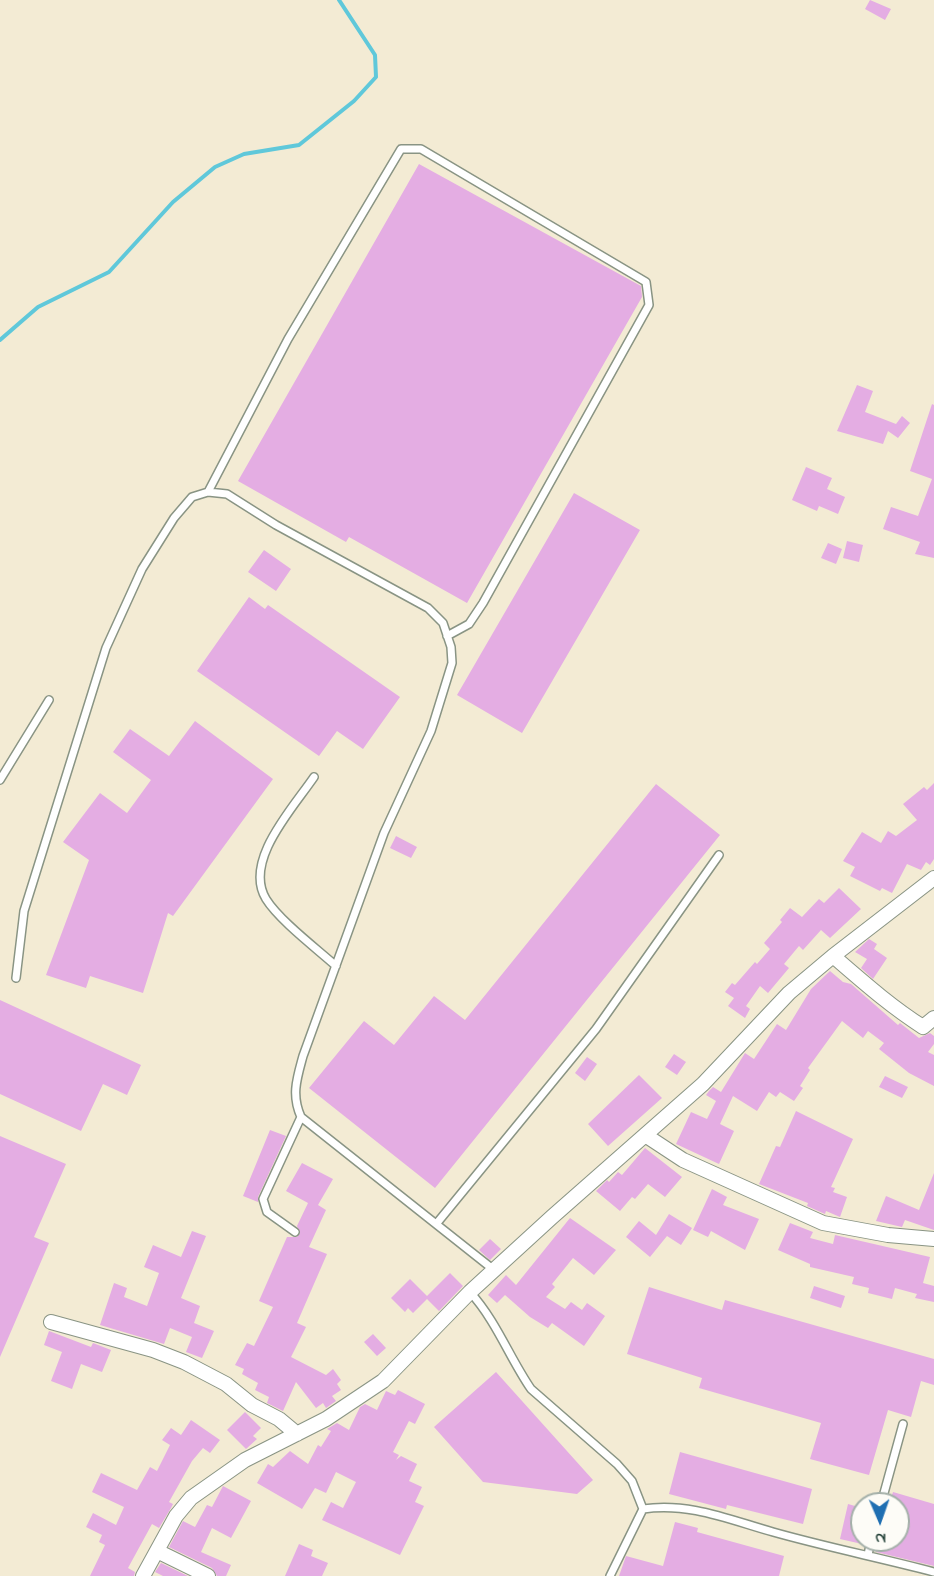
<!DOCTYPE html>
<style>
body{margin:0}
#map{position:relative;width:934px;height:1576px;overflow:hidden;background:#f3ebd4;font-family:"Indie Flower",sans-serif}
canvas{display:block}
.north{position:absolute;left:850px;top:1492px;width:60px;height:60px;box-sizing:border-box;background:#fdfcf7;border:2px solid #a4b0a9;border-radius:50%;rotate:178deg;font-size:16px;font-weight:700;line-height:24px;text-align:center;color:#1f3d34}
.north::after{content:'';display:block;margin:auto;width:21px;height:27px;background:#1f6fb2;clip-path:polygon(50% 0,100% 100%,50% 72%,0 100%)}
</style>
<div id="map">
<canvas width="934" height="1576"></canvas>
<div class="north">N</div>
</div>
<script>
const g = document.querySelector('canvas').getContext('2d');
g.lineJoin = 'round';
function trace(path, color, width, dash) { g.strokeStyle = color; g.lineWidth = width; g.lineCap = dash ? 'butt' : 'round'; g.setLineDash(dash || []); g.stroke(path); }
function fill(path, color) { g.fillStyle = color; g.fill(path, 'evenodd'); }
trace(new Path2D(`
 M0,340L38,307L109,272L173,202L215,167L244,154L299,145L354,101L376,77L375,55L339,0`), '#5fc8da', 4);
fill(new Path2D(`
 M870,0L891,9L885,20L865,9Z
 M419,164L641,286L642,297L467,603L349,537L346,542L238,481Z
 M857,385L873,391L865,412L896,424L902,416L910,423L898,438L888,431L883,444L837,431Z
 M932,404L934,405V558L915,554L920,542L883,529L891,507L918,516L932,479L910,471Z
 M806,467L832,478L827,489L845,497L838,514L819,506L817,511L792,500Z
 M574,493L640,530L522,733L457,695Z
 M847,541L863,545L859,562L843,558Z
 M828,543L842,549L836,564L821,558Z
 M264,550L291,569L276,591L248,572Z
 M249,597L265,609L268,605L400,697L363,749L337,731L319,756L197,671Z
 M195,721L273,779L173,916L168,913L143,993L90,976L86,988L46,975L89,860L63,842L100,793L127,813L151,780L113,752L130,729L169,756Z
 M934,783V859L930,865L926,862L921,870L907,864L892,893L882,888L880,891L850,876L855,867L843,861L862,832L881,843L888,831L896,836L917,820L903,804L924,787L927,790Z
 M656,784L720,835L435,1188L309,1088L364,1021L394,1045L434,996L465,1020Z
 M396,836L417,847L411,858L390,848Z
 M839,888L861,909L830,938L821,930L803,950L799,946L784,964L789,968L768,993L760,986L746,1006L750,1009L745,1018L728,1006L734,998L725,992L732,983L735,985L755,962L757,964L770,949L764,943L782,922L780,920L790,908L802,917L819,899L824,903Z
 M869,939L877,944L874,949L887,958L873,979L861,968L867,959L855,952Z
 M830,971L843,982L851,984L898,1025L900,1023L919,1038L930,1033L934,1036V1044L928,1052L934,1055V1086L909,1073L879,1049L884,1043L868,1031L863,1038L842,1021L808,1068L810,1070L800,1086L803,1088L794,1101L780,1092L776,1097L769,1092L757,1111L733,1096L720,1124L734,1131L719,1164L676,1144L691,1112L707,1119L716,1101L706,1095L709,1091L713,1087L721,1092L745,1053L754,1059L777,1024L786,1030L811,989Z
 M0,1000L141,1065L127,1095L103,1084L81,1131L0,1094Z
 M674,1054L686,1062L677,1075L665,1067Z
 M587,1057L597,1064L585,1081L575,1073Z
 M639,1075L662,1098L608,1146L588,1124Z
 M885,1076L908,1087L902,1098L879,1087Z
 M796,1111L853,1139L831,1187L835,1188L833,1192L847,1197L840,1217L826,1211L825,1214L807,1206L808,1203L759,1184L776,1146L780,1147Z
 M270,1130L286,1136L258,1197V1202L243,1196Z
 M0,1136L66,1164L34,1237L49,1243L0,1357Z
 M645,1148L682,1177L665,1197L648,1184L635,1199L632,1197L620,1211L596,1191L607,1180L609,1182L618,1172L622,1175Z
 M302,1163L333,1179L318,1205L326,1210L309,1247L327,1254L297,1323L306,1327L291,1357L326,1375L333,1369L341,1380L337,1384L341,1390L332,1396L336,1401L326,1408L323,1403L316,1408L296,1382L283,1411L267,1403L269,1397L255,1390L258,1383L242,1374L244,1369L235,1365L247,1343L254,1346L273,1307L259,1301L287,1237H297L300,1233L297,1226L308,1203L286,1191Z
 M934,1173V1230L905,1220L902,1227L876,1221L886,1196L919,1210Z
 M712,1189L727,1197L723,1205L759,1219L745,1250L711,1231L708,1237L693,1230Z
 M669,1214L692,1228L681,1245L667,1236L650,1257L626,1237L639,1221L656,1235Z
 M570,1218L616,1250L594,1275L573,1258L552,1284L555,1287L546,1297L565,1309L571,1302L582,1310L587,1303L605,1316L584,1346L552,1323L548,1328L530,1317L505,1295L497,1303L488,1295L506,1275L516,1285Z
 M790,1223L813,1232L810,1238L833,1244L835,1235L930,1257L923,1283L934,1286V1302L915,1298L917,1294L895,1288L892,1299L868,1293L869,1288L852,1284L854,1277L810,1267V1264L778,1250Z
 M192,1231L206,1236L181,1298L200,1306L194,1323L214,1331L202,1358L186,1352L192,1337L170,1328L164,1344L100,1325L114,1283L127,1288L124,1297L147,1306L159,1273L144,1267L153,1245L181,1257Z
 M490,1239L501,1249L490,1260L479,1250Z
 M450,1273L463,1286L439,1311L427,1299L413,1313L408,1308L405,1312L391,1298L410,1279L427,1296Z
 M814,1286L845,1296L841,1308L810,1298Z
 M649,1287L722,1310L725,1300L934,1359V1385L921,1381L911,1417L888,1410L869,1475L810,1459L821,1423L699,1388L702,1378L627,1354Z
 M49,1331L91,1347L93,1343L111,1350L102,1372L81,1364L72,1389L51,1381L62,1352L44,1345Z
 M373,1334L386,1348L377,1356L364,1342Z
 M496,1372L593,1480L577,1494L483,1482L434,1427Z
 M398,1390L425,1404L415,1424L409,1421L393,1452L399,1455L396,1460L401,1456L417,1464L409,1481L422,1487L415,1502L424,1506L400,1555L322,1520L331,1502L343,1508L356,1482L336,1472L326,1493L315,1488L302,1509L257,1483L268,1464L273,1467L290,1451L308,1464L318,1445L321,1447L331,1431L327,1429L337,1423L349,1430L360,1407L365,1404L377,1410L386,1391L395,1395Z
 M245,1412L261,1428L253,1436L257,1439L246,1449L227,1430Z
 M191,1420L220,1440L210,1453L203,1448L192,1461L169,1502L173,1504L171,1508L159,1528L152,1524L128,1568L135,1572L134,1576H90L105,1545L99,1542L102,1535L86,1527L93,1513L116,1525L124,1507L92,1492L101,1473L137,1490L150,1467L157,1471L170,1445L162,1440L171,1428L181,1435Z
 M680,1452L812,1489L803,1524L727,1505L726,1509L669,1494Z
 M223,1486L251,1501L231,1538L212,1528L201,1552L231,1565L226,1576H217L212,1568L169,1547L183,1521L195,1527L207,1505L212,1507Z
 M893,1492L934,1504V1566L876,1552L879,1540H898V1504H889Z
 M848,1504L862,1508V1544L840,1539Z
 M675,1522L698,1528L697,1532L784,1556L779,1576H619L626,1556L663,1566Z
 M299,1544L313,1550L311,1556L328,1563L322,1576H285Z
 M161,1563L188,1576H163L155,1572Z`), '#e4ade3');
const lane = new Path2D(`
 M208,492L288,339L401,149H421L646,282L649,305L483,603L469,624L447,636
 M314,777C293,808 243,861 266,899C279,920 317,949 336,966
 M0,780L49,700
 M16,978L24,911L106,648L142,569L174,518L192,497L208,492L227,494L276,525L428,608L443,623L451,647L452,663L431,731L384,833L303,1056C297,1078 291,1095 301,1117L494,1270
 M437,1223L596,1029L719,855
 M295,1232L267,1212L263,1199L301,1117
 M470,1292C497,1322 509,1357 531,1389L617,1464L632,1481L643,1509L610,1576
 M881,1504L903,1424
 M643,1509C689,1502 730,1520 773,1532C826,1547 881,1558 934,1572
 M868,1555L871,1540`);
const street = new Path2D(`
 M833,956C862,981 890,1006 923,1027L934,1018
 M645,1135L683,1160L823,1223L888,1235L934,1239
 M51,1322L153,1350L184,1362L226,1384L252,1405L279,1419L297,1434
 M157,1551L208,1576
 M143,1576L176,1516L191,1498L245,1460L326,1419L383,1381L470,1292L552,1217L703,1084L789,993L833,956L934,878`);
trace(lane, '#899484', 10);
trace(street, '#899484', 16);
trace(lane, '#fff', 7);
trace(street, '#fff', 14);
</script>
